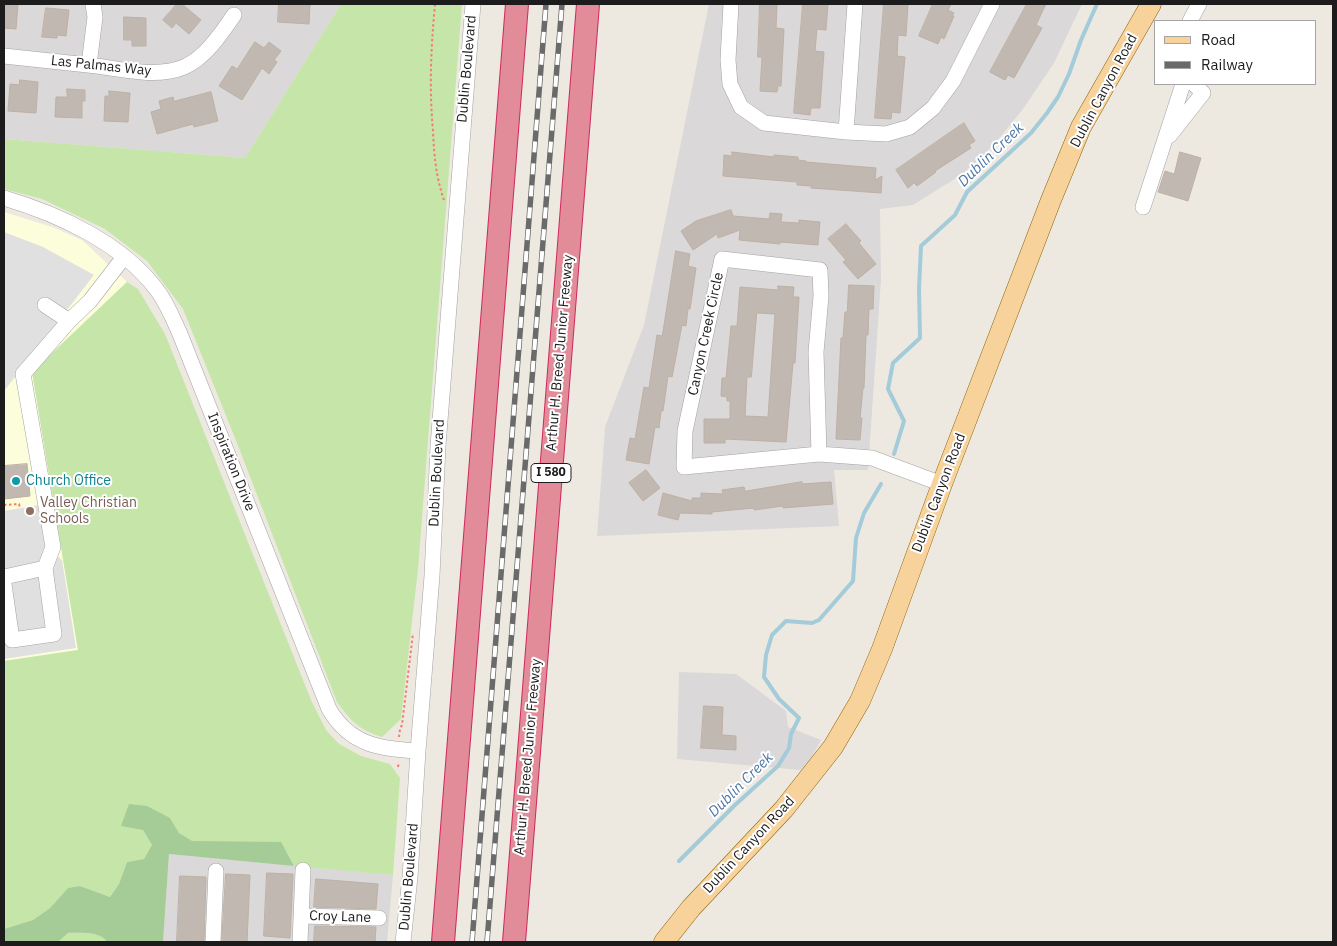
<!DOCTYPE html>
<style>
body{margin:0}
#map{position:relative;width:1337px;height:946px;overflow:hidden;background:#ede9e1;font-family:"IBM Plex Sans",sans-serif}
canvas{display:block}
.frame{position:absolute;inset:0;border:5px solid #1c1c1c;pointer-events:none}
.legend{position:absolute;left:1154px;top:20px;width:162px;height:65px;box-sizing:border-box;background:#fff;border:1px solid #a4a4a4;margin:0;padding:6px 9px;list-style:none;font-size:15px;color:#1c1c1c}
.legend li{display:flex;align-items:center;gap:10px;height:25px}
.legend b{width:25px;border:1px solid #a4a4a4}
</style>
<div id="map">
<canvas width="1337" height="946"></canvas>
<div class="frame"></div>
<ul class="legend">
<li><b style="height:6px;background:#f8d29b"></b>Road</li>
<li><b style="height:6px;background:#6a6a6a"></b>Railway</li>
</ul>
</div>
<script>
const g = document.querySelector('canvas').getContext('2d');
g.lineJoin = 'round';
function fill(path, color) { g.fillStyle = color; g.fill(path, 'evenodd'); }
function trace(path, color, width, dash) { g.strokeStyle = color; g.lineWidth = width; g.lineCap = dash ? 'butt' : 'round'; g.setLineDash(dash || []); g.stroke(path); }
function write(font, color, halo, rows, align = 'center') {
  g.font = font + ' "IBM Plex Sans",sans-serif'; g.lineWidth = 4; g.setLineDash([]); g.textBaseline = 'middle'; g.strokeStyle = halo; g.fillStyle = color; for (const [text, x, y, turn = 0] of rows) {
    g.save(); g.translate(x, y); g.rotate((+turn || 0) * Math.PI / 180); g.textAlign = isNaN(turn) ? turn : align; if (halo) g.strokeText(text, 0, 0); g.fillText(text, 0, 0); g.restore();
  }
}
fill(new Path2D(`
 M4,4H341L245,158L4,139Z
 M709,4H1082L1054,63L1023,109L1001,136L980,159L961,175L913,205L880,209L881,279L868,470H834L839,526L597,536L605,427L644,325Z
 M679,672L736,674L786,711L788,727L821,740L813,755L801,770L677,759Z
 M169,854L393,875L387,942H163Z`), '#dad8d8');
fill(new Path2D(`
 M4,212L52,227L82,240L127,282L32,372L78,650L4,661Z`), '#fcfdda');
fill(new Path2D(`
 M341,4H462L418,569L401,719L382,737C358,729 352,722 337,702L237,443L183,309L147,261L105,229L42,199L4,189V139L245,158Z
 M127,282L138,289L165,334L311,700L326,730L339,744L361,756L390,764L400,778L393,875L294,866L287,853L233,842H192L179,833L170,818L143,830L152,845L144,859L127,862L119,884L110,897L80,886L68,888L50,908L33,920L4,929V661L78,650L32,372Z
 M68,933C80,933 100,931 107,942H58Z`), '#c5e6a8');
fill(new Path2D(`
 M129,804L147,806L170,818L179,833L192,841L281,842L294,866L169,854L163,942H107C100,931 80,933 68,933L58,942H4V929L33,920L50,908L68,888L80,886L110,897L119,884L127,862L144,859L152,845L143,830L121,826Z`), '#a5cb97');
fill(new Path2D(`
 M4,232L43,247L94,275L4,391Z
 M39,505L46,547L62,560L76,648L4,659V511Z`), '#e0e0e0');
trace(new Path2D(`
 M894,454L904,421L888,389L893,363L920,338L919,289L921,246L955,215L967,192L1031,133L1047,113L1058,97L1069,74L1081,40L1097,4
 M679,861L735,805L778,766L789,748L791,734L799,718L779,699L764,677L766,655L772,635L786,621L812,623L819,620L853,581L856,538L864,513L881,484`), '#a3cbd9', 4);
const building = new Path2D(`
 M4,4H18L16,29L4,28Z
 M177,4H182L201,20L189,34L176,23L172,28L163,20Z
 M279,4H310L309,24L278,22Z
 M760,4H777L776,28L784,29L781,86H778L777,92L760,91L762,57H758Z
 M803,4H828L826,30L817,29L815,51L824,52L820,108H811L810,115L794,113Z
 M884,4H908L906,36L898,35L897,56L905,57L900,113L892,112L891,119L875,118Z
 M933,4H951L948,10L954,13L952,16H954L944,39L941,37L938,44L919,36Z
 M1027,4H1046L1036,25L1042,28L1014,78L1008,75L1005,80L990,72Z
 M46,8L69,10L66,36L57,35V38L42,37Z
 M124,17L146,18V46H132V40H124Z
 M255,42L264,48L269,42L281,51L274,60L277,62L269,74L262,68L242,100L219,86L232,66L237,69Z
 M20,80L38,82L36,113L8,111L10,84L19,85Z
 M67,89L85,90V101H82V118L55,117L56,97H67Z
 M109,91L130,93L128,122L104,121L105,96H109Z
 M211,92L218,121L194,127L193,124L157,134L151,112L161,109L159,101L173,97L174,101Z
 M964,123L975,141L969,145L971,148L935,171L936,172L917,186L914,183L908,188L896,170Z
 M732,152L774,157V155L798,157V160L806,161V162L876,168L875,180L882,176L881,193L811,188V186L797,185V182L723,176L724,155L732,156Z
 M1180,152L1201,158L1188,201L1158,192L1165,171L1174,174Z
 M731,210L733,216L769,219L770,213L782,214L781,222L799,223V220L820,222L818,245L780,242V244L739,240L740,230L718,238L717,234L693,250L681,231L696,221Z
 M846,224L861,241L859,243L876,264L858,279L843,262L846,260L828,239Z
 M676,251L690,254L688,266L696,268L690,309H688L686,326L682,325L672,377L668,376L663,411H661L659,428L655,427L649,464L626,460L630,438L635,439L644,387L649,388L657,335L662,336Z
 M849,285L874,286L873,309H869L868,335H866L864,388H863L860,418H862L860,440L836,439L841,338H843L845,312H847Z
 M778,286L794,287L793,297H799L795,363H793L786,442L725,439V443H704V419H730V401H727V397L721,396L722,378H726L731,326H737L740,287L778,290ZM757,313L775,314L768,417L745,416L747,377H751Z
 M27,464L30,496L4,499V466Z
 M646,470L660,488L643,501L629,483Z
 M802,482V484L831,482L833,504L783,508V506L754,510V508L712,512V514L680,513L678,520L658,515L663,493L692,501V498H701V493L723,494L722,490L744,487L745,491Z
 M704,706L723,707L722,735L736,736V750L701,748Z
 M267,873L293,874L290,938L264,936Z
 M226,874L250,875L247,942H222Z
 M180,876L206,877L204,942L177,941Z
 M316,879L378,884L376,909L314,907Z
 M315,926L376,927L375,942H314Z`);
fill(building, '#c1b9b1');
trace(building, '#beb0a4', 1);
const minor = new Path2D(`
 M731,4L728,60L730,84L741,107L764,123L846,132L886,134L910,127L933,108L953,81L992,4
 M1190,21L1199,4
 M4,56C32,59 60,62 88,65C118,68 155,79 184,67C205,58 221,34 234,15
 M89,65L95,17L93,4
 M846,132L855,4
 M1170,135L1203,93L1194,84
 M4,198C58,214 122,243 157,290C167,303 173,319 180,334L329,709C350,745 380,749 418,751
 M1143,207L1183,84
 M45,305L69,321
 M819,454L816,352L821,296L820,270L722,259L685,431L684,467L819,454L872,458L942,484
 M4,577L45,568
 M4,584L12,640L54,634L45,568L53,547L23,374L69,321L90,301L124,257
 M302,916L379,918
 M213,942L216,871
 M300,942L303,870
 M403,942L410,877L418,751L432,576L438,446L473,4`);
const major = new Path2D(`
 M664,942L691,908L784,809L833,747L860,701L882,649L942,484L1051,200L1081,127L1151,4`);
const highway = new Path2D(`
 M443,942L517,4
 M514,942L588,4`);
trace(minor, '#a3a3a3', 16);
trace(major, '#8d6406', 21);
trace(highway, '#cf2a5e', 24);
trace(new Path2D(`
 M435,4C431,48 429,87 433,131C434,155 436,177 444,200
 M4,505L19,504L20,508
 M399,737L400,729L402,725L413,633
 M398,767L399,762`), '#f47d6b', 2, [2.5, 2.5]);
trace(minor, '#fff', 15);
trace(major, '#f8d29b', 20);
trace(highway, '#e28b99', 22);
const rail = new Path2D(`
 M472,942L546,4
 M487,942L562,4`);
trace(rail, '#6a6a6a', 5.5);
trace(rail, '#fff', 4, [11]);
for (const [x, y, r, color] of [
 [16,481,5,"#0f9aa8"],
 [30,511,5,"#8d6e63"]
]) { const dot = new Path2D(); dot.arc(x, y, r, 0, 2 * Math.PI); g.fillStyle = color; g.fill(dot); trace(dot, '#fff', 2); }
for (const [x, y, w] of [
 [551,473,40]
]) { const box = new Path2D(); box.roundRect(x - w / 2, y - 9.5, w, 19, 4); g.fillStyle = '#fff'; g.fill(box); trace(box, '#1c1c1c', 1); }
write('bold 12px', '#1c1c1c', null, [
 ["I 580",551,473]
]);
write('14px', '#1c1c1c', '#fff', [
 ["Las Palmas Way",101,66,6],
 ["Dublin Boulevard",467,69,-85],
 ["Dublin Canyon Road",1104,91,-62],
 ["Canyon Creek Circle",706,334,-78],
 ["Arthur H. Breed Junior Freeway",560,353,-85],
 ["Inspiration Drive",231,462,68],
 ["Dublin Boulevard",437,473,-87],
 ["Dublin Canyon Road",939,493,-69],
 ["Arthur H. Breed Junior Freeway",528,757,-85],
 ["Dublin Canyon Road",749,845,-47],
 ["Dublin Boulevard",409,877,-85],
 ["Croy Lane",340,917,2]
]);
write('14px', '#0d838f', '#fff', [
 ["Church Office",26,481]
], 'left');
write('14px', '#785e54', '#fff', [
 ["Valley Christian",40,503],
 ["Schools",40,519]
], 'left');
write('italic 15px', '#4d77a6', '#fff', [
 ["Dublin Creek",991,155,-44],
 ["Dublin Creek",741,785,-45]
]);
</script>
